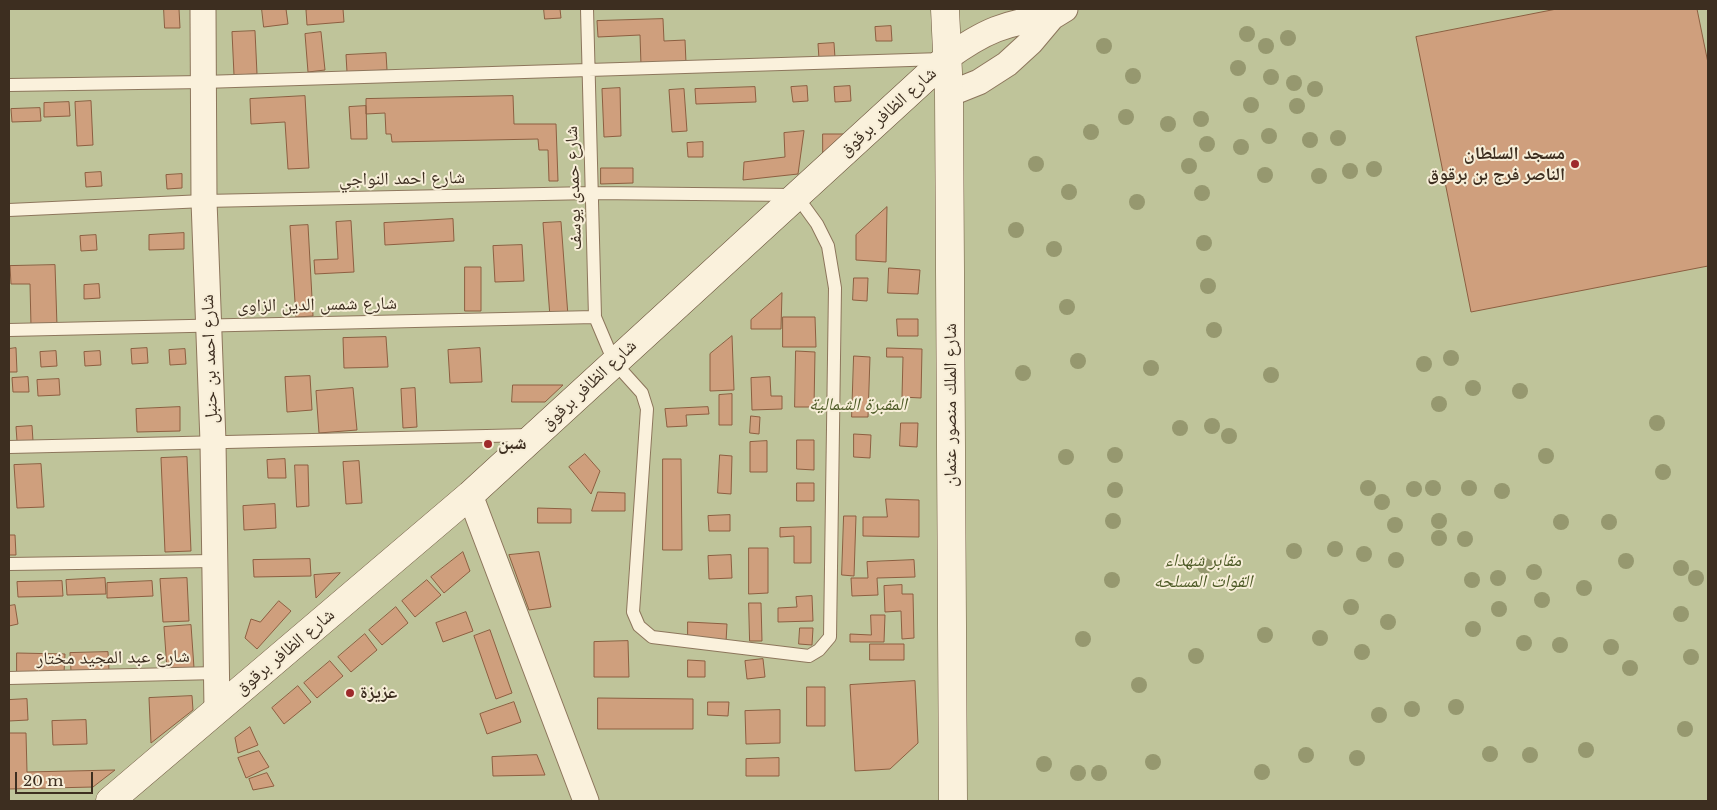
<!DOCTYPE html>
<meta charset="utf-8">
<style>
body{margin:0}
#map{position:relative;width:1717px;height:810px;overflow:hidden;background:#f0e4c8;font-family:"Libre Baskerville",serif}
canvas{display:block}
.frame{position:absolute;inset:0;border:10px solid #3d2e20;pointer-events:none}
.scale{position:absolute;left:15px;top:772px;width:78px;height:22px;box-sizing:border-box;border:2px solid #3d2e20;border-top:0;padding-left:6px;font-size:15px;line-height:18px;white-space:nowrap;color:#3d2e20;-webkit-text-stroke:4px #f7eed8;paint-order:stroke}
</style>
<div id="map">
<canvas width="1717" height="810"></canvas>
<div class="frame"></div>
<div class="scale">20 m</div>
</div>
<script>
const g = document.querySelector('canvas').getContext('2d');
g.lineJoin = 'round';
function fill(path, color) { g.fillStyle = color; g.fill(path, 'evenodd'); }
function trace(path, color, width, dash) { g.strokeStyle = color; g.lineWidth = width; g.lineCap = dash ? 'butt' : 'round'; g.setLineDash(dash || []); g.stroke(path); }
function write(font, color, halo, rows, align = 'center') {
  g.font = font + ' "Libre Baskerville","Noto Naskh Arabic",serif'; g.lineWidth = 4; g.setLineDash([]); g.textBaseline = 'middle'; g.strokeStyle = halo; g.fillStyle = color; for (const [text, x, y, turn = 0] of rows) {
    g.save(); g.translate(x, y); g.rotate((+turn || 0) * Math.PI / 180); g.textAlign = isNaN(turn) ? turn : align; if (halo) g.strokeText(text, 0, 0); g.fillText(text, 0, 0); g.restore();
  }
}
fill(new Path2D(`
 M9,9H1708V801H9Z`), '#bfc49a');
const building = new Path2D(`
 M164,9H179L180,28H165Z
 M262,9H286L288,24L264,27Z
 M324,9H343L344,22L307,25L306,10Z
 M544,9H560L561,18L545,19Z
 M1557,9H1697L1708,63V266L1471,312L1416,37Z
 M663,19L664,41L685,40L686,63L641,65L640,35L598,37L597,21Z
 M891,26L892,41H876L875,27Z
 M255,31L257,74L234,75L232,32Z
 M321,32L325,70L308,72L305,34Z
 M834,43L835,58L819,59L818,44Z
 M386,53L387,70L347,72L346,55Z
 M807,86L808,101L793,102L791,87Z
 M850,86L851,101L835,102L834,87Z
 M755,87L756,102L696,104L695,89Z
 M620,88L621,136L604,137L602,89Z
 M684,89L687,131L672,132L669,90Z
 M305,96L309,168L288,169L285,122L251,124L250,99Z
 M513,96L514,124H556L558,181H549L548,150H539L538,139L392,142L391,134H386L385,113L366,114V99Z
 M91,101L93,145L77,146L75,102Z
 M69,102L70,116L44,117V103Z
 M366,106L367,139H351L349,107Z
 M40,108L41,121L12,122L11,109Z
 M804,131L798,174L743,180L744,162L785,157L784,133Z
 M823,134H848L823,156Z
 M703,142V157H688L687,143Z
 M601,168H633V183L601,184Z
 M101,172L102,186L86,187L85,173Z
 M182,174V188L167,189L166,175Z
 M887,207L886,262L856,260V235Z
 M453,219L454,241L385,245L384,223Z
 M351,221L354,272L315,274L314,260L338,259L336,222Z
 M561,222L568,316L550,317L543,223Z
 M308,225L313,316L296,317L290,226Z
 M184,233V249L149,250V235Z
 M96,235L97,250L81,251L80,236Z
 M522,245L524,281L495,282L493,246Z
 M55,265L57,326H31L30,284H11L10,266Z
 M465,267H481V311H465Z
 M889,268L920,270L918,294L888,293Z
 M854,278H868L867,301L853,300Z
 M99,284L100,298L84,299V285Z
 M782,293L781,329H751V320Z
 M783,317H815L816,347H783Z
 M897,319H918V336H898Z
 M732,336L734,390L710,391V354Z
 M386,337L388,367L344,368L343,338Z
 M16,348L17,372H9V349Z
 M147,348L148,363L132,364L131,349Z
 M480,348L482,382L450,383L448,350Z
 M887,348L922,349L921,398L902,397L903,357H887Z
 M185,349L186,364L170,365L169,350Z
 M56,351L57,366L41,367L40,352Z
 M100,351L101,365L85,366L84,352Z
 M796,351L815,352L814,407H795Z
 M854,356L870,357L868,417H852Z
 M310,376L312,410L287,412L285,377Z
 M28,377L29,392H13L12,378Z
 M770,377L771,396H782V409L752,410L751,378Z
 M59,379L60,395L38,396L37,380Z
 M513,385H563L545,402H512Z
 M353,388L357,430L319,433L316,391Z
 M415,388L417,427L403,428L401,389Z
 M732,394V425H719V395Z
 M180,407V431L137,432L136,409Z
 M708,407L709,414L686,415L687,426L667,427L665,409Z
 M751,416L760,417L759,434L750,433Z
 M901,423H918L917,447L900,446Z
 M32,426L33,441H17L16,427Z
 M854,434L871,435L870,458L854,457Z
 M797,440H814V470L797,469Z
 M767,441V472H750V442Z
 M585,454L600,471L591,494L569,467Z
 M720,455L732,456L731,494L718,493Z
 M187,457L191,551L165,552L161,458Z
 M285,459L286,478H268L267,460Z
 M663,459H681L682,550H663Z
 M359,461L362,503L346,504L343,462Z
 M41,464L44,507L17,508L14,465Z
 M295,465H308L309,506L297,507Z
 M797,483H814V501H797Z
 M598,492L625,493V511H592Z
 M886,499L919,500V537L863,536V517H887Z
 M275,504L276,528L244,530L243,506Z
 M538,508L571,509V523H538Z
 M730,515V531H709L708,516Z
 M844,516H856L854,576L842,575Z
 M811,527V563H794V536L780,537V528Z
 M9,535H15L16,555H9Z
 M749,548H768V593L749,594Z
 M463,552L470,571L444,593L431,577Z
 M539,552L551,607L529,610L509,555Z
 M731,555L732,578L709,579L708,556Z
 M310,559L311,576L254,577L253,560Z
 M914,560L915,577L877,578L878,595L852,596L851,578H868L867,562Z
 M340,573L316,598L314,575Z
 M105,578L106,594L67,595L66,580Z
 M187,578L189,621L163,622L160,579Z
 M427,580L441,595L415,617L402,601Z
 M62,581L63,596L18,597L17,582Z
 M152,581L153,596L107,598V583Z
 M902,585V594H913L914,638L902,639L901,611L885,612L884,586Z
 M812,596L813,621L778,622V608L797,607L796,597Z
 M279,601L291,611L257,649L245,638L251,619L260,622Z
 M749,603H761L762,641H750Z
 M15,605L18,624L9,626V606Z
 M396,607L408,623L382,645L369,630Z
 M466,612L473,631L443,642L436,623Z
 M871,615H885L884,642H850V634L871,635Z
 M688,622L727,624L726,642L688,641Z
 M191,625L194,668L167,669L164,627Z
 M800,628H813L812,645L799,644Z
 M490,630L512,693L496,699L474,636Z
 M365,634L377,650L351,672L338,657Z
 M628,641L629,677H594V642Z
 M870,644H904V660H870Z
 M108,652L109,670L71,671L70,653Z
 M17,653L65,654L64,673L17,672Z
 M763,659L765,677L747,679L745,661Z
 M688,660L705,661V677H688Z
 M330,661L343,676L317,698L304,683Z
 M915,681L918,743L890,769L855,771L850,685Z
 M298,686L311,702L284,724L272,708Z
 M807,687H825V726H807Z
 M192,696L193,710L151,743L149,698Z
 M598,698L693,699V729H598Z
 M27,699L28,720L9,721V700Z
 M514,702L521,722L487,734L480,714Z
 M708,702H729L728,716L708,715Z
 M780,710V743L746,744L745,711Z
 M86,720L87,744L53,745L52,721Z
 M250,727L258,745L238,753L235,738Z
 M9,733H26L27,772L115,770L93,787L9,789Z
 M259,751L269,767L246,778L238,758Z
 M537,755L545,775L493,776L492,757Z
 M779,758V776H746V759Z
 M267,773L274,786L253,790L249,779Z`);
fill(building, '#cf9f7d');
trace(building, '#8d5f41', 1);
const lane = new Path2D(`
 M9,85L203,82L942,59
 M9,210L204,201L592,193L796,195L817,224L828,246L835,288L830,637L819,650L809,656L652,637L639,626L633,612L647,409L642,393L614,362L595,317L587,9
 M9,330L595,317
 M9,447L530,435
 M9,564L214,561
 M9,678L217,673`);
const street = new Path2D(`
 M203,9L204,201L213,442L217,709
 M947,58C984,31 1006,22 1052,17
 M949,94L979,82L1007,64L1031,42L1052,17L1065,9
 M470,495L586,801`);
const secondary = new Path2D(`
 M945,9L949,94L953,801
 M110,801L470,495L947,58`);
trace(lane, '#8d765c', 14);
trace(street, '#8d765c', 27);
trace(secondary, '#6f573f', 29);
trace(lane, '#faf1dc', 12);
trace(street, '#faf1dc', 25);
trace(secondary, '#faf1dc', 28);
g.fillStyle = '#96986f';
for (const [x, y] of [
 [1247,34],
 [1288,38],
 [1104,46],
 [1266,46],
 [1238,68],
 [1133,76],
 [1271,77],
 [1294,83],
 [1315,89],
 [1251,105],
 [1297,106],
 [1126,117],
 [1201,119],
 [1168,124],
 [1091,132],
 [1269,136],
 [1338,138],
 [1310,140],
 [1207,144],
 [1241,147],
 [1036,164],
 [1189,166],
 [1374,169],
 [1350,171],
 [1265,175],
 [1319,176],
 [1069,192],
 [1202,193],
 [1137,202],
 [1016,230],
 [1204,243],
 [1054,249],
 [1208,286],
 [1067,307],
 [1214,330],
 [1451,358],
 [1078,361],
 [1424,364],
 [1151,368],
 [1023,373],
 [1271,375],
 [1473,388],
 [1520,391],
 [1439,404],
 [1657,423],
 [1212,426],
 [1180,428],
 [1229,436],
 [1115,455],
 [1546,456],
 [1066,457],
 [1663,472],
 [1368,488],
 [1433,488],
 [1469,488],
 [1414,489],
 [1115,490],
 [1502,491],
 [1382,502],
 [1113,521],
 [1439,521],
 [1561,522],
 [1609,522],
 [1395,525],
 [1439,538],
 [1465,539],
 [1335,549],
 [1294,551],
 [1364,554],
 [1396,560],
 [1626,561],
 [1205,566],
 [1681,568],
 [1534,572],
 [1498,578],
 [1696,578],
 [1112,580],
 [1472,580],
 [1584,588],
 [1542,600],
 [1351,607],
 [1499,609],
 [1681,614],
 [1388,622],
 [1473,629],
 [1265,635],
 [1320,638],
 [1083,639],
 [1524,643],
 [1560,645],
 [1611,647],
 [1362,652],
 [1196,656],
 [1691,657],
 [1630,668],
 [1139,685],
 [1456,707],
 [1412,709],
 [1379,715],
 [1685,729],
 [1586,750],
 [1490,754],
 [1306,755],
 [1530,755],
 [1357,758],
 [1153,762],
 [1044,764],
 [1262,772],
 [1078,773],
 [1099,773]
]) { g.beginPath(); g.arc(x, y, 8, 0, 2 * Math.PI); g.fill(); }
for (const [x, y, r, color] of [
 [1575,164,5,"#9e2a2b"],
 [488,444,5,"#9e2a2b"],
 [350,693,5,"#9e2a2b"]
]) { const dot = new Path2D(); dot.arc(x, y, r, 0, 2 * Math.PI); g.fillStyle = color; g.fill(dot); trace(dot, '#f7eed8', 2); }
write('18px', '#3d2e20', '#f7eed8', [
 ["شارع الظافر برقوق",888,112,-42],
 ["شارع احمد النواجي",402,179,-1],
 ["شارع حمدى يوسف",574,188,-92],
 ["شارع شمس الدين الزاوى",317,305,-1],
 ["شارع احمد بن حنبل",210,359,-92],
 ["شارع الظافر برقوق",589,385,-43],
 ["شارع الملك منصور عثمان",951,405,-90],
 ["شارع الظافر برقوق",285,652,-40],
 ["شارع عبد المجيد مختار",113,658,-1]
]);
write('bold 18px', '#3d2e20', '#f7eed8', [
 ["مسجد السلطان",1565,154,"right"],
 ["الناصر فرج بن برقوق",1565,175,"right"],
 ["شبن",498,444],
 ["عزيزة",360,693]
], 'left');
write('italic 18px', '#4d5a26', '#f7eed8', [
 ["المقبرة الشمالية",858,405],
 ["مقابر شهداء",1203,561],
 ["القوات المسلحه",1203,582]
]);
</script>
